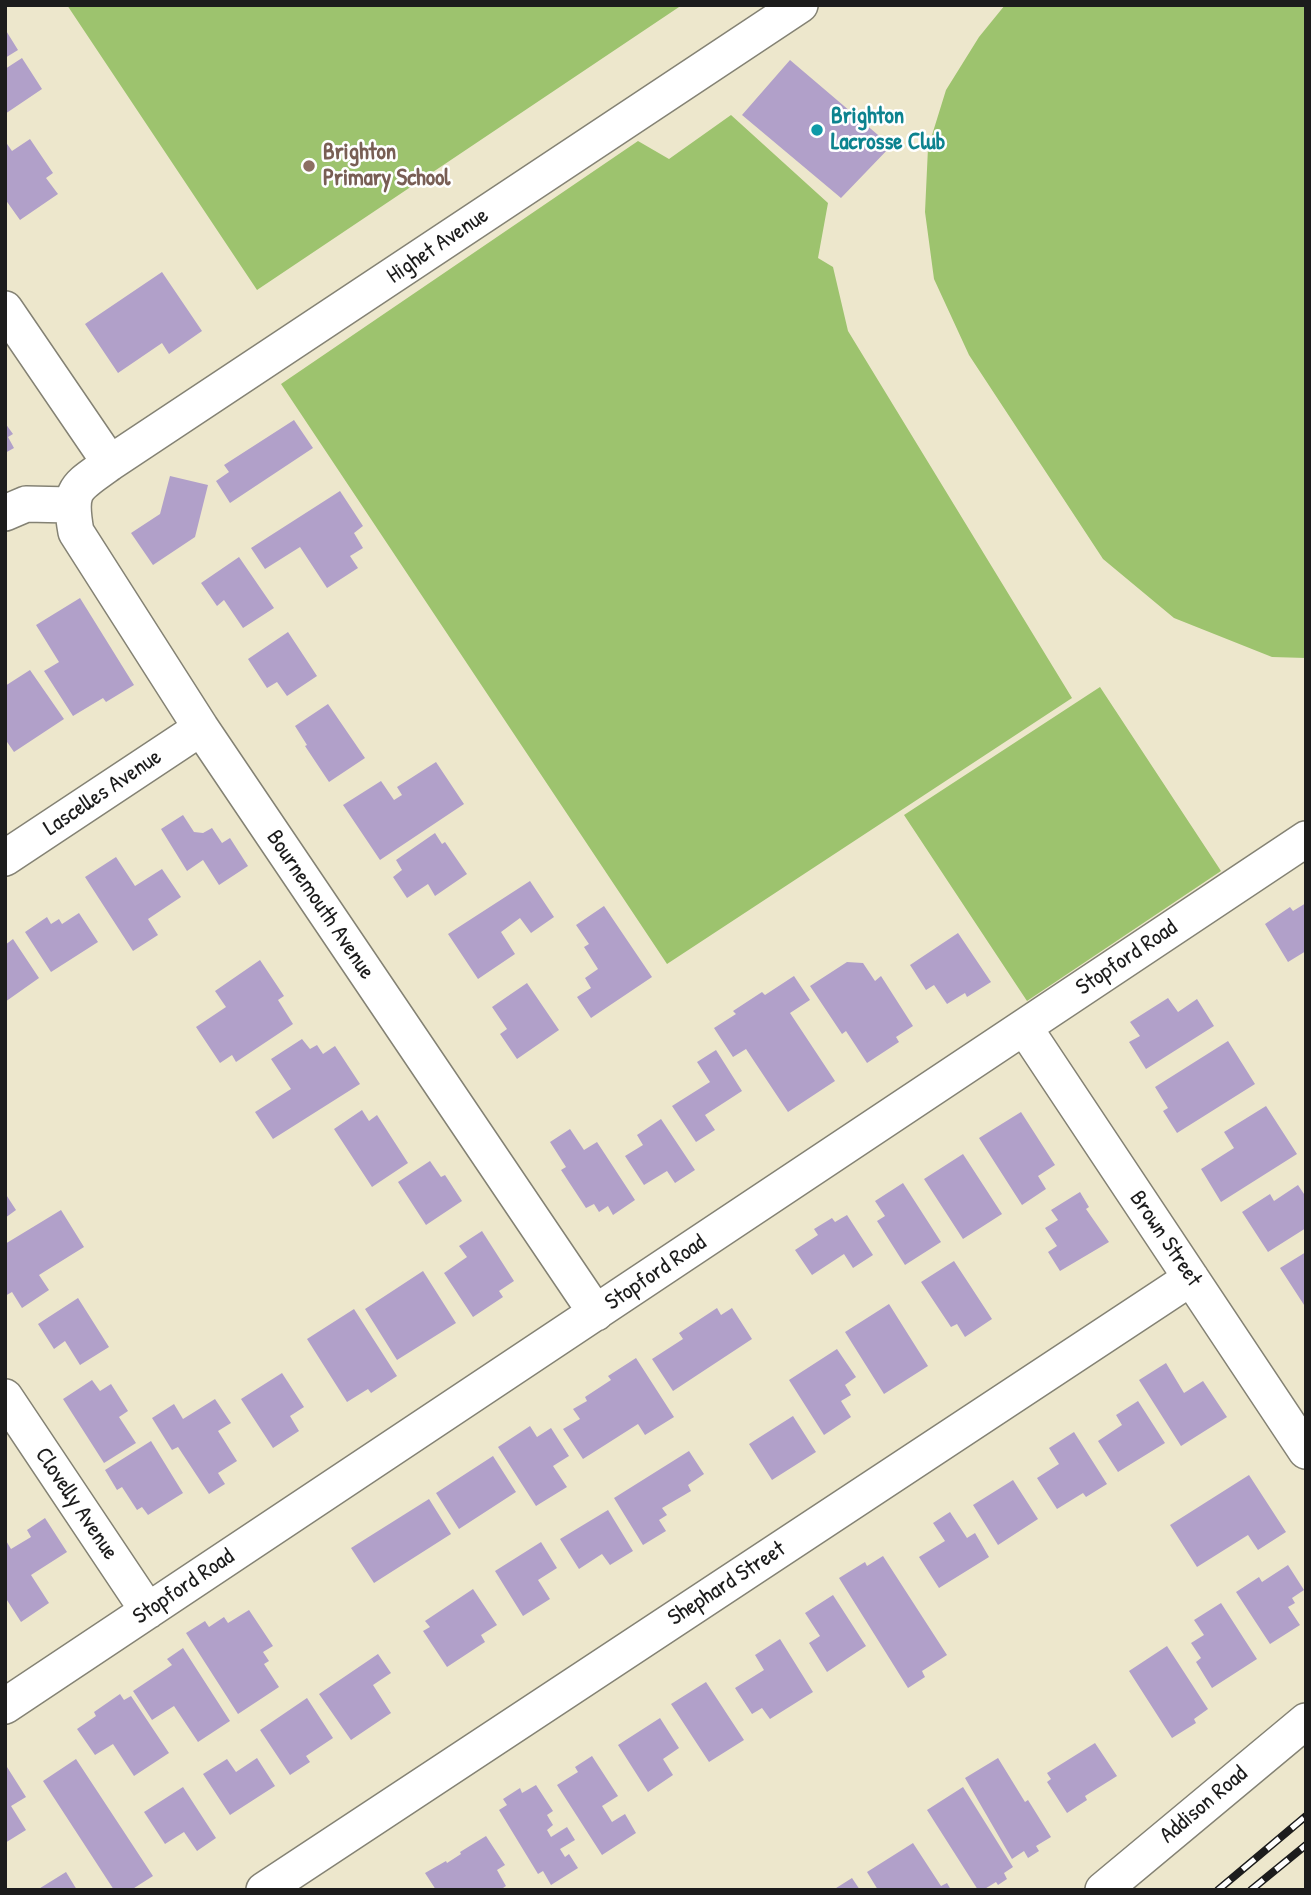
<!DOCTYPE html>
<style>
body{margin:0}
#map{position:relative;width:1311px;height:1895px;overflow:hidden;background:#ede7cc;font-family:"Patrick Hand",sans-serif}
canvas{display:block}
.frame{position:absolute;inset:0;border:7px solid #1c1c1c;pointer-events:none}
</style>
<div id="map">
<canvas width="1311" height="1895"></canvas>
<div class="frame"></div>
</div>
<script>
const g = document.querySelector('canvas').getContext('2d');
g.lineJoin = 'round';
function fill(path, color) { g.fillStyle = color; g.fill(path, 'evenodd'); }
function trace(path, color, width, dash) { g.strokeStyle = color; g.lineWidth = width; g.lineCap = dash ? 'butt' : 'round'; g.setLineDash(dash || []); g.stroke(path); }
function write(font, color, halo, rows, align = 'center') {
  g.font = font + ' "Patrick Hand",sans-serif'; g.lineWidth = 5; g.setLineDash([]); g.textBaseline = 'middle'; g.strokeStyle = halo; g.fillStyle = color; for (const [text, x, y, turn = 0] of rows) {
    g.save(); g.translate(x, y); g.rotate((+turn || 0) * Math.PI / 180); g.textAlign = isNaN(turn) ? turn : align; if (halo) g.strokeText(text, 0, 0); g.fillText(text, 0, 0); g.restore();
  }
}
fill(new Path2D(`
 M67,5H682L257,290Z
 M1005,5H1306V658L1272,657L1174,618L1103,559L969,355L934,279L925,212L928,148L946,90L979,37Z
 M731,115L828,203L818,258L833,267L848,331L1072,698L667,964L281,384L638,141L669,159Z
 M1100,687L1221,871L1027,1001L904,815Z`), '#9dc36e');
fill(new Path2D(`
 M5,29L18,50L5,58Z
 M22,58L42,89L5,114V69Z
 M790,60L891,146L841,198L742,115Z
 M30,139L53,173L46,178L58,194L20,220L5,199V141L12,151Z
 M162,272L202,331L169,354L162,343L118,373L85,324Z
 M294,420L313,448L230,503L216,481L229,472L224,465Z
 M5,423L13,434L8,437L14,448L5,453Z
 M170,476L208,485L195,537L153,565L131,533L160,514Z
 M340,491L363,526L354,533L363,548L350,556L358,568L327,588L300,547L265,569L251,548Z
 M239,557L274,608L243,628L224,600L217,606L201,583Z
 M80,598L134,685L106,702L103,698L73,716L44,671L59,662L36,625Z
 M288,632L317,676L287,696L277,682L267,688L248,659Z
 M30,670L64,719L14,752L5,739V686Z
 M328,704L365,758L329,782L305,746L307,745L295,726Z
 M436,762L464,804L380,860L343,805L381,781L394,800L402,795L397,787Z
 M183,815L194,832L203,833L212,828L222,843L230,838L248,866L219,885L203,860L187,871L161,829Z
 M435,833L442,844L445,842L467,874L435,896L428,884L407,898L393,877L402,870L396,860Z
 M116,857L135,886L162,869L181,897L148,919L158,935L133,951L85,877Z
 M530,881L554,917L531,933L520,918L501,932L515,954L478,979L448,934Z
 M1306,903V951L1288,962L1265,924L1290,907L1293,911Z
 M604,906L652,977L591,1018L577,997L591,988L585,978L598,969L584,947L589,944L576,925Z
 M79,913L98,942L51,972L25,932L47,917L51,924L59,919L62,924Z
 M958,933L991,982L967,997L965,993L947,1004L934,985L926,990L910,965Z
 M13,939L39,978L5,1002V945Z
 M260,960L284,996L278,1000L293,1024L236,1062L232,1055L220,1063L196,1027L226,1007L215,991Z
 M847,962L863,963L875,981L881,976L913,1026L896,1037L899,1042L867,1063L846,1031L842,1034L810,986Z
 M794,976L810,1000L790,1013L835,1081L788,1112L746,1049L733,1057L714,1028L736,1014L733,1011L762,992L765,995Z
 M527,983L559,1030L517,1059L500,1034L507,1029L492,1007Z
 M1168,998L1178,1012L1197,999L1214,1026L1146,1069L1129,1042L1140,1036L1130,1022Z
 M302,1039L310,1049L317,1045L323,1054L335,1046L360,1084L273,1139L255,1112L291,1089L271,1059Z
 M1228,1041L1255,1084L1177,1133L1163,1111L1168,1108L1155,1087Z
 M716,1050L742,1091L705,1115L715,1130L696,1142L672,1106L710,1082L697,1062Z
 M1266,1106L1297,1154L1221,1202L1201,1169L1234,1148L1224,1132Z
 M362,1110L369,1121L377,1115L408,1163L372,1187L334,1129Z
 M1021,1112L1055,1165L1038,1176L1046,1189L1022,1205L979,1138Z
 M661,1119L695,1170L675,1183L667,1171L644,1185L625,1156L643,1145L637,1135Z
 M570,1129L584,1150L597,1142L635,1200L613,1215L608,1206L599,1212L594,1204L586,1208L561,1170L566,1167L550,1142Z
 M963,1154L1002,1214L963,1239L924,1179Z
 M430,1161L441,1177L445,1175L462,1201L426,1225L398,1182Z
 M903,1183L941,1242L905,1265L877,1221L885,1216L875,1201Z
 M1298,1185L1306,1197V1228L1268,1252L1242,1212L1270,1194L1274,1201Z
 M1080,1192L1089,1207L1086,1209L1109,1242L1060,1271L1048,1252L1057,1246L1045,1228L1058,1220L1051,1210Z
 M5,1193L16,1210L5,1218Z
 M61,1210L84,1247L39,1275L49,1290L22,1308L12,1292L5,1296V1244Z
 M847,1215L873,1255L853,1268L844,1254L812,1275L795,1250L818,1235L814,1229L832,1218L835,1222Z
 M482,1231L514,1281L499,1291L503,1297L473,1317L444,1273L467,1257L459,1246Z
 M1306,1252V1308L1280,1268Z
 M954,1261L992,1319L965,1337L957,1324L951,1327L921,1282Z
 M423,1271L456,1323L397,1360L365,1309Z
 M78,1298L109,1347L80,1365L65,1341L54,1349L38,1324Z
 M889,1304L928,1366L884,1394L845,1332Z
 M717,1308L721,1315L732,1308L752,1339L673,1391L652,1359L683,1339L679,1333Z
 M354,1309L397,1376L371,1393L368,1389L347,1402L307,1339Z
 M837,1349L856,1377L845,1385L851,1395L841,1401L851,1417L824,1435L789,1380Z
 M636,1358L674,1417L645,1435L638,1424L583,1459L563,1429L580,1419L573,1409L587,1401L585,1397L611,1380L608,1376Z
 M1166,1363L1184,1393L1203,1381L1227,1417L1181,1446L1139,1380Z
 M282,1373L304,1407L290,1416L299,1431L273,1448L241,1399Z
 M92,1380L100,1391L111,1384L128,1411L119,1417L136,1443L104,1463L63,1399Z
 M215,1399L231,1423L218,1431L237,1461L218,1473L225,1484L209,1494L178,1447L172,1450L152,1418L174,1404L183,1419Z
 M1138,1401L1165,1443L1118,1472L1098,1441L1122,1425L1116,1415Z
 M793,1416L816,1452L772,1480L749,1444Z
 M530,1426L537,1437L551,1428L569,1456L553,1466L567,1487L536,1506L498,1447Z
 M1074,1432L1107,1484L1086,1497L1083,1493L1057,1509L1037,1478L1059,1464L1049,1448Z
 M151,1441L183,1493L148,1515L142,1507L137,1510L122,1487L117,1490L105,1470Z
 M689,1451L704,1474L688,1485L691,1491L662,1508L667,1515L659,1520L666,1531L643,1545L614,1498Z
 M493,1456L516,1492L459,1529L436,1493Z
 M1249,1475L1286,1532L1258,1550L1248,1535L1197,1567L1170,1525Z
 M1013,1480L1038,1519L998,1545L973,1505Z
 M429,1499L451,1534L374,1583L351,1548Z
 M608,1510L633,1551L610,1565L602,1554L579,1569L560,1539Z
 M950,1512L967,1538L975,1533L989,1557L939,1588L919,1557L945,1541L933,1523Z
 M45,1518L67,1552L31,1575L49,1603L21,1622L5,1597V1539L11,1549L31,1537L27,1530Z
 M541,1542L557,1568L538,1580L550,1599L523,1616L495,1571Z
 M883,1556L947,1655L922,1671L925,1677L908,1688L839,1578L865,1562L867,1566Z
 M1288,1565L1304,1590L1292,1598L1295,1603L1288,1607L1300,1625L1270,1644L1236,1592L1259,1577L1262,1582Z
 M473,1589L497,1625L481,1635L485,1642L447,1667L423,1631L430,1627L425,1621Z
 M833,1595L866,1646L827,1672L809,1643L820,1636L805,1613Z
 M1221,1603L1257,1659L1212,1688L1196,1662L1201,1658L1191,1643L1204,1635L1194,1620Z
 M249,1610L273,1646L263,1652L269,1661L264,1664L279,1687L238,1714L186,1633L205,1621L209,1627L224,1617L228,1623Z
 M780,1639L813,1692L770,1719L762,1708L752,1714L735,1688L764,1670L755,1655Z
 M1167,1646L1208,1709L1194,1719L1196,1723L1172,1738L1129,1671Z
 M183,1648L230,1721L198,1742L174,1706L152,1720L133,1691L172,1665L167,1659Z
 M378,1654L391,1673L373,1685L391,1713L351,1740L319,1694Z
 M706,1682L744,1740L709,1762L671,1704Z
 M120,1694L124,1700L131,1696L169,1753L134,1776L113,1744L95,1755L77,1729L96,1716L94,1712Z
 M307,1698L333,1738L306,1756L310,1762L290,1775L260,1730Z
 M660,1718L679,1748L663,1759L673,1775L648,1792L618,1745Z
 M1095,1743L1117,1776L1085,1796L1087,1800L1067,1813L1047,1782L1051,1779L1047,1773Z
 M592,1756L618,1796L602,1806L612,1822L625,1814L636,1833L602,1855L557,1785L578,1772L575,1767Z
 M257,1758L275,1786L230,1815L203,1774L227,1759L236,1772Z
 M998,1758L1025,1802L1028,1800L1051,1837L1036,1846L1039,1851L1028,1858L1024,1851L1012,1859L965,1778Z
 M76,1759L153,1876L131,1890H114L43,1781Z
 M7,1767L26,1797L11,1806L26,1830L5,1843V1768Z
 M536,1785L553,1811L547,1815L553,1825L547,1830L551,1837L567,1827L575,1840L560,1849L565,1857L569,1854L578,1868L551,1885L543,1871L538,1874L499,1810L507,1805L503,1799L520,1788L522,1793Z
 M183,1787L216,1838L197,1851L184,1832L165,1844L144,1812Z
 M963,1787L1013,1867L1004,1873L1007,1879L998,1885L996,1882L983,1890H978L927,1810Z
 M486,1836L505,1865L497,1870L506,1886L500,1890H436L425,1873L446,1861L447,1863L461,1854L460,1852Z
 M913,1843L941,1886L947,1883L951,1890H878L867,1872Z
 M66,1872L77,1890H37Z
 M852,1878L860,1890H833Z`), '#b1a0c9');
const street = new Path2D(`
 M5,309L110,463
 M5,513L26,504L71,505
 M5,858L201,728
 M1024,1027L1306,1451
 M596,1313L201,728L76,532C68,487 76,488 110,463L800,5
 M5,1397L148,1611
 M5,1706L1306,839
 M264,1890L1191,1278
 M1103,1890L1306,1721`);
trace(street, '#848274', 38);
trace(street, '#fff', 35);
const rail = new Path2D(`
 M1218,1890L1306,1816
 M1251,1890L1306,1845`);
trace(rail, '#1c1c1c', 8);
trace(rail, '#fff', 5, [16]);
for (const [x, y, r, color] of [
 [817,130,7,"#0f9aa8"],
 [309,166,7,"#8d6e63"]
]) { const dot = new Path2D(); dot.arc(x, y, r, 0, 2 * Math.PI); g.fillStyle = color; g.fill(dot); trace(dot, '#fff', 2.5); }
write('bold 23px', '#0d838f', '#fff', [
 ["Brighton",831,117],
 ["Lacrosse Club",831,143]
], 'left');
write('bold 23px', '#785e54', '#fff', [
 ["Brighton",323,153],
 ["Primary School",323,179]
], 'left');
write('23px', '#1c1c1c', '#fff', [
 ["Highet Avenue",438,246,-34],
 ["Lascelles Avenue",103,793,-34],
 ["Bournemouth Avenue",320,905,56],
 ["Stopford Road",1127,958,-34],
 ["Brown Street",1165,1239,56],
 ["Stopford Road",656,1273,-34],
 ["Clovelly Avenue",76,1504,56],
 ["Shephard Street",727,1584,-33],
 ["Stopford Road",184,1587,-34],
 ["Addison Road",1204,1805,-40]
]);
</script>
